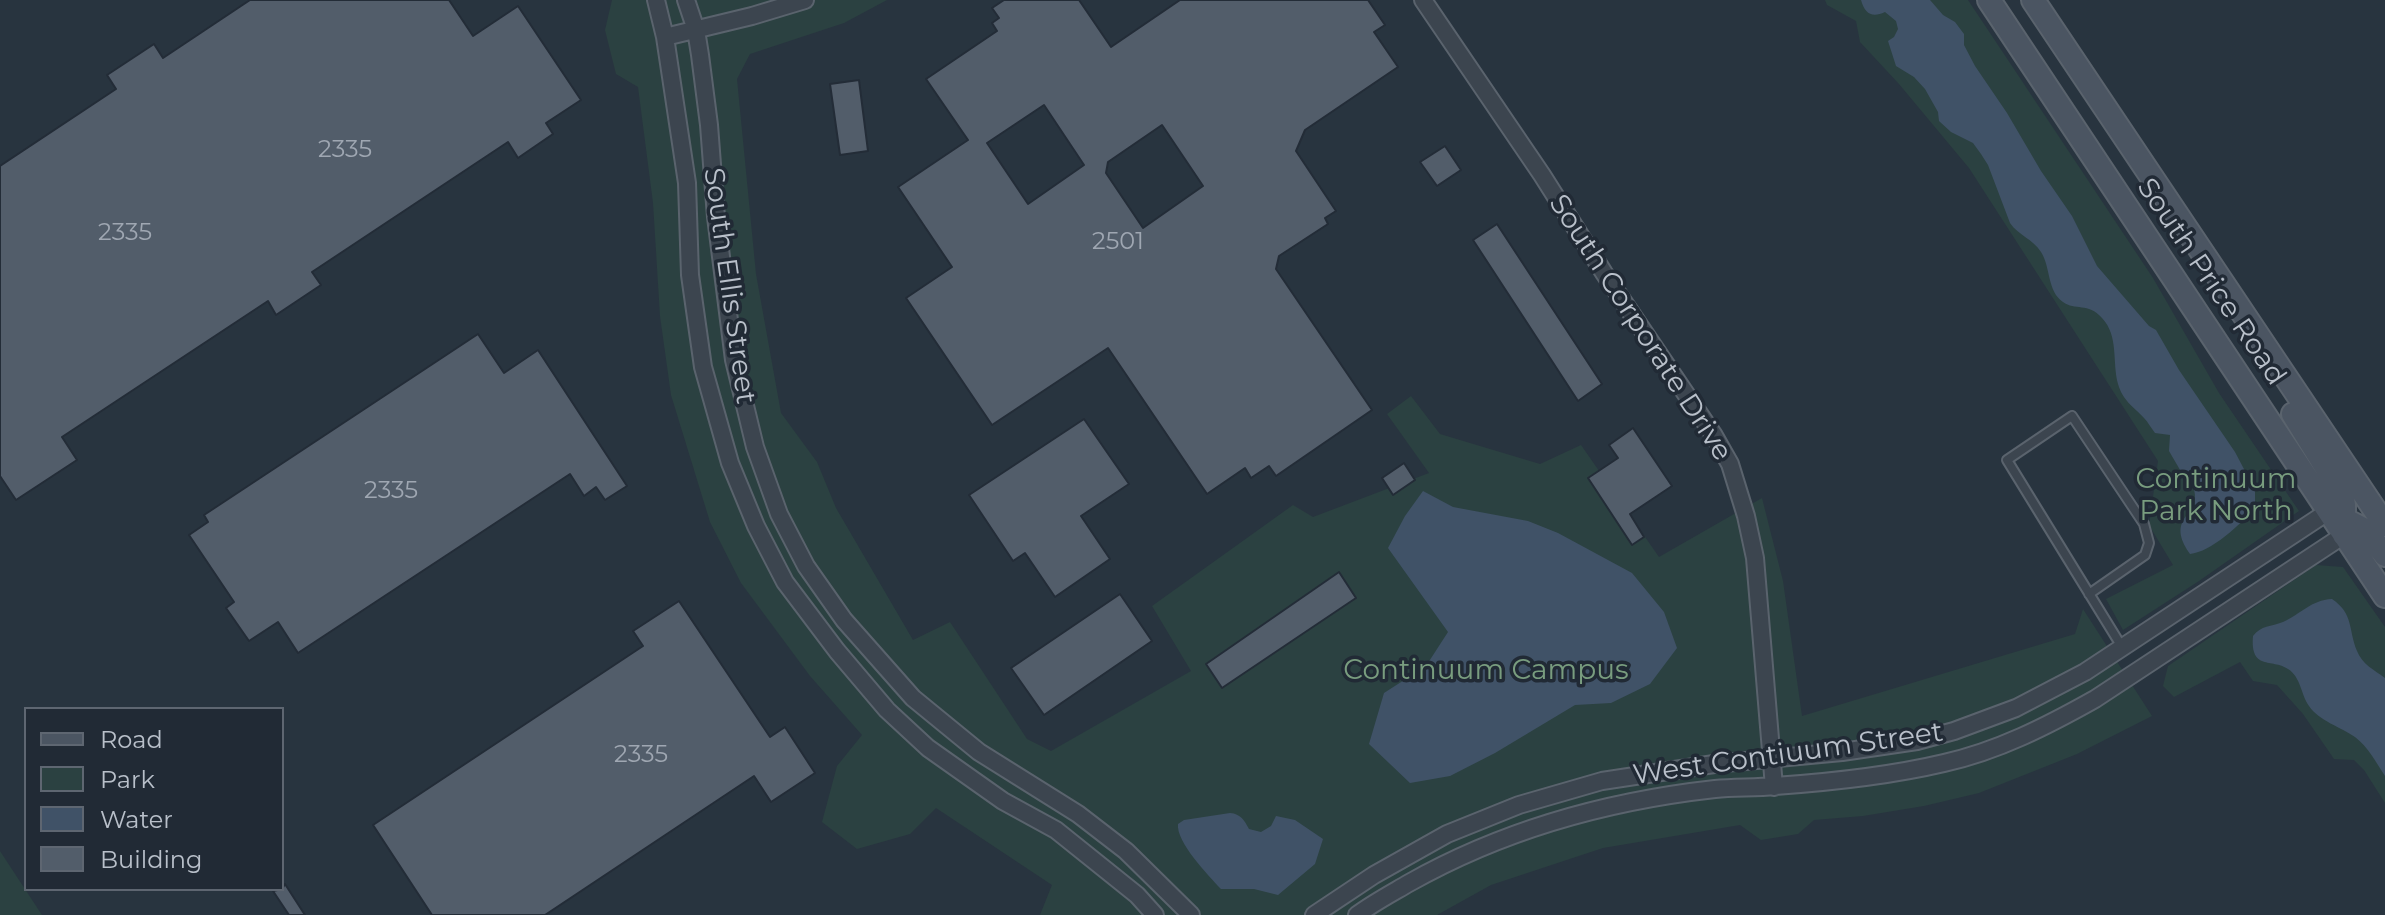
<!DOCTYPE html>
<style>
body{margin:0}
#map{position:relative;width:2385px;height:915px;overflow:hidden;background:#28343f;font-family:Montserrat,sans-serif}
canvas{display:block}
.legend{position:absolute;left:24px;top:707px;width:260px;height:184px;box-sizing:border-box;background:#212a35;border:2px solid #5e6671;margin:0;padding:10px 14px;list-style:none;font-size:24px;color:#b9c0ca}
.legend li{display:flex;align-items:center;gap:16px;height:40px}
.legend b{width:40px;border:2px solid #5e6671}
</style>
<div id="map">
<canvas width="2385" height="915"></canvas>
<ul class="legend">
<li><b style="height:10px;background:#4b5562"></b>Road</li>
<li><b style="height:22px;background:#2b4141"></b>Park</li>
<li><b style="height:22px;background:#405267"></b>Water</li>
<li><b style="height:22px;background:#525d6a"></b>Building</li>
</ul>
</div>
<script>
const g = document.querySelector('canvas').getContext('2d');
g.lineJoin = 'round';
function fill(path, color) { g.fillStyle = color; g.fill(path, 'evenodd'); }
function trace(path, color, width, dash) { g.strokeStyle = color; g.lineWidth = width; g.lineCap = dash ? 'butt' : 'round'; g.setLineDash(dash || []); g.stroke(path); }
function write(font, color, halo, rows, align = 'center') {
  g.font = font + ' Montserrat,sans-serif'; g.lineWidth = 7; g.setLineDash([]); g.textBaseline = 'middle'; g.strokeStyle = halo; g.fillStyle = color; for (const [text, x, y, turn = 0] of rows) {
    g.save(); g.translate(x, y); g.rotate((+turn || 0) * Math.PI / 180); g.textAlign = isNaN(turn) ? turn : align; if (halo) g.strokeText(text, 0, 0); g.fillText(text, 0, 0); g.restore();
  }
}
fill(new Path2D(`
 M612,0H887L844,23L750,54L737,79L756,274L781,413L817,462L836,508L913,640L950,622L1027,739L1051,751L1191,671L1152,606L1293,505L1313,517L1429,473L1387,414L1411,396L1440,434L1540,464L1581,445L1659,557L1762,498L1783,581L1802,716L2075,634L2083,609L2152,716L2077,754L1979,793L1924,806L1863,816L1814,820L1798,834L1761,840L1740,825L1603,848L1491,885L1437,915H1040L1052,885L936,808L910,834L857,849L822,822L837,766L862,735L810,676L741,583L710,522L671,395L660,316L653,203L638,87L616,74L605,30Z
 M1825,0H1968L2153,278L2219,393L2299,511L2199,581L2123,630L2106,599L2173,565L2149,525L2158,461L1969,168L1899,84L1860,42L1856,21L1827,5Z
 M2316,565L2343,567L2385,627V803L2364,770L2354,760L2334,759L2303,714L2277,685L2253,681L2240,662L2174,697L2163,686L2168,666Z
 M0,851L42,915H0Z`), '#2b4141');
fill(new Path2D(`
 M1861,0H1930L1943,15L1955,22L1964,34V45L1975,66L2007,113L2041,171L2072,216L2097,266L2149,326L2156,330L2179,370L2235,452L2255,490V508C2241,524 2211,552 2190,554C2181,541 2176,529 2186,516L2192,515C2197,500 2196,488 2188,474L2183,475L2169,451L2170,435L2155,433C2151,428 2148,422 2144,418C2133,406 2123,401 2118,384C2112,362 2119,336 2102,318C2088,302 2075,311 2063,302C2047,291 2051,268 2041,252C2033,239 2018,235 2010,223L1988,165L1981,154L1973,143L1951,132L1939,121L1938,112L1925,89L1914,77L1896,66L1888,41L1894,37L1898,29L1896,21L1885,12C1872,18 1865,14 1861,0Z
 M1423,491L1453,507L1528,521L1558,533L1632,573L1664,612L1677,648L1650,684L1611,703L1575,705L1495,753L1450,776L1410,783L1369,744L1384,693L1426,666L1448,632L1388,548L1405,516Z
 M2332,599C2354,614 2348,629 2357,651C2362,664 2374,670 2385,678V776C2376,762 2368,747 2355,737C2341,727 2319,721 2309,706C2301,695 2301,677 2288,669C2272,658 2250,671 2253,636C2261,625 2271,627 2283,622C2301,614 2311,600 2332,599Z
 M1230,813C1241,814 1244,820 1249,829L1261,832L1271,826L1276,816L1295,820L1323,839L1315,864L1278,895L1254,889H1221C1208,875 1176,842 1178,824L1184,820Z`), '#405267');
const building = new Path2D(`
 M250,0H449L473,36L518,6L581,100L546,123L553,134L518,158L508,142L312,272L321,285L276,315L268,301L62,437L77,460L16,500L0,476V166L116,89L107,75L154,44L163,58Z
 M1004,0H1079L1111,47L1180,0H1368L1385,25L1374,32L1398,67L1305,130L1296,151L1336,211L1325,218L1328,224L1279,256L1276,269L1372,410L1276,476L1269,466L1251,478L1245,468L1207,494L1108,348L992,425L906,298L952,267L898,187L968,140L926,79L997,31L992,23L999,18L992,8ZM1044,105L1084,165L1028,204L987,143ZM1162,125L1203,186L1143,228L1106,173L1108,162Z
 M859,80L868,151L840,155L830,84Z
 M1445,146L1461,170L1437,186L1420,162Z
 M1497,224L1602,384L1578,401L1473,240Z
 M478,334L504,373L538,350L627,486L605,500L596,487L584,496L570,474L298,653L278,622L249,641L226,608L234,602L189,535L208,522L204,515Z
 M1084,419L1129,484L1081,516L1110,559L1055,597L1025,553L1013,561L969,495Z
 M1633,428L1672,486L1630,514L1644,537L1632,545L1588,478L1618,458L1609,445Z
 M1404,463L1415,480L1393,495L1382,478Z
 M1339,572L1356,598L1222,688L1206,664Z
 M1120,594L1152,641L1044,715L1011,668Z
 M679,601L770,737L785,727L815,773L771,802L754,776L545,915H432L373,825L643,646L633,631Z
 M285,884L305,915H289L273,891L282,889Z`);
fill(building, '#525d6a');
trace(building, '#232c37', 2);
const service = new Path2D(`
 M2089,594L2145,555L2149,543L2144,524L2072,416L2007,460L2122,647`);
const minor = new Path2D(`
 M656,0L665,37L687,183L690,275L703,367L730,463L756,526L785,582L837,651L887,710L928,748L1003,801L1056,830L1137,895L1155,915
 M686,0L696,30L700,55L709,125L716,217L734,360L755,447L779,514L806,566L844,620L913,698L979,752L1078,814L1126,851L1191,915
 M1423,0L1542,175L1604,273L1713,434L1730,464L1746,516L1755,558L1774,787
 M665,37L752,16L805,0
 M1314,915L1374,875L1447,834L1519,805L1602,781L1714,764L1842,752L1917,741L1954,731L2016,708L2085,672L2329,511
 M1357,915C1373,903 1392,893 1409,883C1503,830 1607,801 1715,789C1735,787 1755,788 1775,786C1832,782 1889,776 1944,763C1998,751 2047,726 2095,699L2344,535`);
const secondary = new Path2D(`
 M1989,0L2385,596
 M2033,0L2385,525
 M2293,414L2342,493L2344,505V535
 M2334,514L2365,530L2385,555`);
trace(service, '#5a636d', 12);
trace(minor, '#5a636d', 20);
trace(secondary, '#5a636d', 26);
trace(service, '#3c454f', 8);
trace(minor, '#3c454f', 16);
trace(secondary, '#4b5562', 22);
write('24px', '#9fa7b2', null, [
 ["2335",345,150],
 ["2335",125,233],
 ["2501",1118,242],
 ["2335",391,491],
 ["2335",641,755]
]);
write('28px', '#b9c0ca', '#212a35', [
 ["South Price Road",2211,282,56],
 ["South Ellis Street",729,286,82],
 ["South Corporate Drive",1640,328,57],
 ["West Contiuum Street",1788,754,-8]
]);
write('28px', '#799d7f', '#212a35', [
 ["Continuum",2216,480],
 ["Park North",2216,512],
 ["Continuum Campus",1486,671]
]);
</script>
